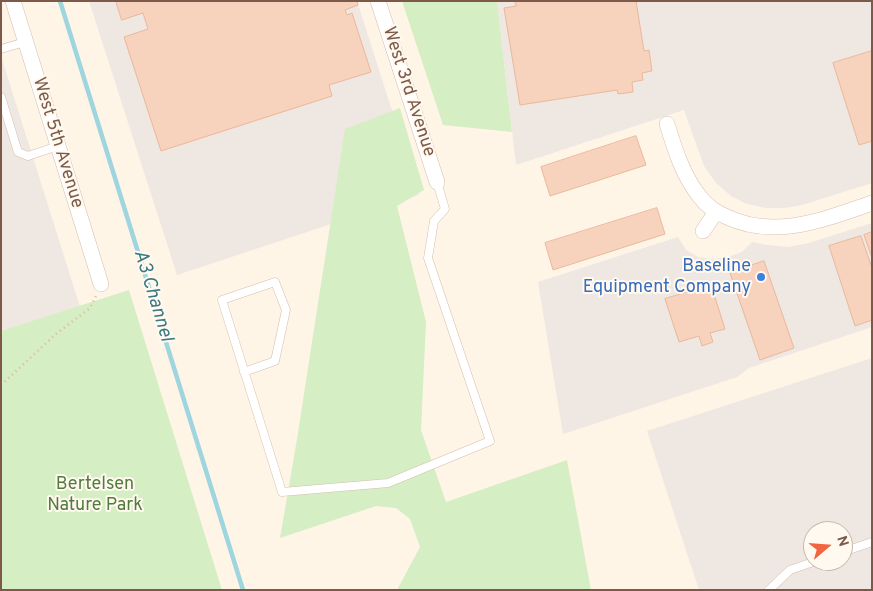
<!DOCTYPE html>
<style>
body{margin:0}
#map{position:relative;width:873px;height:591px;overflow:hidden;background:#fef5e7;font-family:Overpass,sans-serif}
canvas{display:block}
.frame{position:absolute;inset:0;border:2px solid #7c5948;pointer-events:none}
.north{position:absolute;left:803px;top:521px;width:50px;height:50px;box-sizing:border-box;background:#fff9f0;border:1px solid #cbb9ad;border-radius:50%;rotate:72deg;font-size:14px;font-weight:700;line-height:20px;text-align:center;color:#7c5948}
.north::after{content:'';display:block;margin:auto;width:18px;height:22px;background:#f36541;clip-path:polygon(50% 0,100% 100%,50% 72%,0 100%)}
</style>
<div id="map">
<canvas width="873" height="591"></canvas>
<div class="frame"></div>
<div class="north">N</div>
</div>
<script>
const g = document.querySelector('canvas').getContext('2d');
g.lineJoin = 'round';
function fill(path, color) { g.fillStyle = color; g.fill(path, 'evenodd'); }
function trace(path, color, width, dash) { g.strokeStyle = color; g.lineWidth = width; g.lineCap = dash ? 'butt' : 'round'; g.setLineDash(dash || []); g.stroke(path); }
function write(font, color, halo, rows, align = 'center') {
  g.font = font + ' Overpass,sans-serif'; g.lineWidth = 4; g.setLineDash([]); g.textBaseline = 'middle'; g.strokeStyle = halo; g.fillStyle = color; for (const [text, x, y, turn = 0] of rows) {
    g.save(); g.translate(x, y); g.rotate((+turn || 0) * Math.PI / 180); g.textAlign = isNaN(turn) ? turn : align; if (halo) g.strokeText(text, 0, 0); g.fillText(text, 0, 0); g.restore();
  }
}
fill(new Path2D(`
 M89,1H357L419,195L177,275Z
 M497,1H872V183L802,205L785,208H766L747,204L731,196L716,183L704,166L684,110L516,165Z
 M1,56L80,307L1,331Z
 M872,223V327L749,368L737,377L563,434L538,282L678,237L686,250L698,257L713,259L728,257L742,252L752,242L767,245L788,247L809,243Z
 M872,358V590H699L647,431ZM813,531H843V561H813Z`), '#efe7e1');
fill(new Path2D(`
 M402,1H497L512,132L443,125Z
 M400,108L424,190L397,206L426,322L421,430L446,502L567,460L591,590H397L420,547L410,519L396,508L376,506L280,538L297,439L345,129Z
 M129,290L222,590H1V331Z`), '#d6eec3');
trace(new Path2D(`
 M60,1L243,590`), '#9ed5de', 4.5);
const building = new Path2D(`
 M116,1H357L358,5L345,10L347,15L352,13L371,72L329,85L332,96L161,151L124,37L148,29L143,13L122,20Z
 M515,1H636L644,51L649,50L652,71L642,73L643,80L632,82L633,92L618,94L617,90L520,105L504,8L516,6Z
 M872,51V141L859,145L833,63Z
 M636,136L646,165L550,196L541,167Z
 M657,208L665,234L553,270L545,243Z
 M872,232V258L864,235Z
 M861,236L872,268V320L855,326L829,246Z
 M764,261L794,348L760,360L730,273Z
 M711,285L725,329L710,333L713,342L702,346L699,336L679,342L665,299Z`);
fill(building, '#f7d2bc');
trace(building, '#ebb89b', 1);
const lane = new Path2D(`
 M1,49L25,42
 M1,97L18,152L28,156L58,146
 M244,372L275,361L286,310L275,282L222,300L282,492L388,483L490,441L428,258L434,221L445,209L437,182
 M843,552L872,542
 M769,590L790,570L816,561`);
const street = new Path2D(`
 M13,1L101,284
 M378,1L437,182
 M667,124C675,150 683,176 700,197C707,206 717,213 727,217C776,240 825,219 872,203
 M703,231L716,212`);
trace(lane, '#d5beae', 9);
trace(street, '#d5beae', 16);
trace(new Path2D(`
 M1,385L56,334L90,308L96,296`), '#dcb59e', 2.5, [1, 4]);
trace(lane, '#fff', 8);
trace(street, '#fff', 15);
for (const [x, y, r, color] of [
 [761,277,5,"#3f7fe0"]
]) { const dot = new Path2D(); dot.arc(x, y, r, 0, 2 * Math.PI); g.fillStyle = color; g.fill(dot); trace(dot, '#fff9f0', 2); }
write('18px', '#7c5948', '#fff9f0', [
 ["West 3rd Avenue",408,92,72],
 ["West 5th Avenue",57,143,73]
]);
write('18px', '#366cbe', '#fff9f0', [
 ["Baseline",751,267],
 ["Equipment Company",751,288]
], 'right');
write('18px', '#507c3c', '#fff9f0', [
 ["Bertelsen",95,485],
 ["Nature Park",95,506]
]);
write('italic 19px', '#3a7882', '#fff9f0', [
 ["A3 Channel",152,296,73]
]);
</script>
